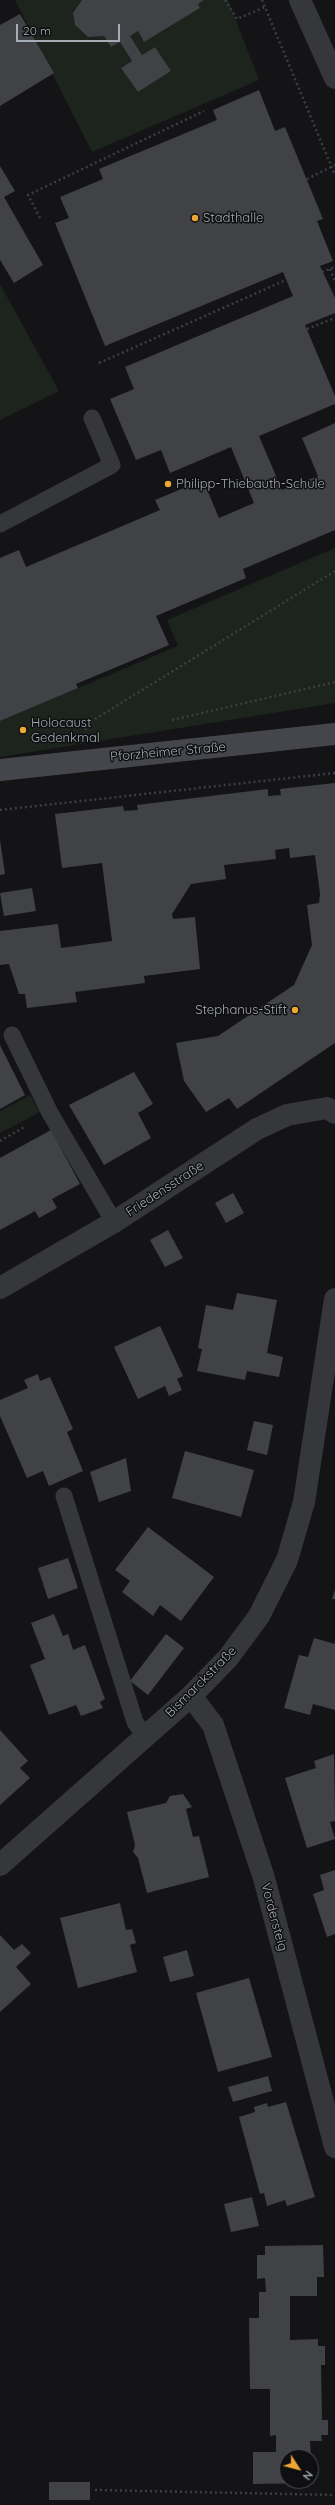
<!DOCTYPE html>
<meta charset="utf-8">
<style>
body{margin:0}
#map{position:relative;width:335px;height:2505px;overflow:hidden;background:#141416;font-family:Quicksand,sans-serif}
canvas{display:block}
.north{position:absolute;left:279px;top:2449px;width:40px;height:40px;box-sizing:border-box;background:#0f0f11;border:1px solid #4b4e53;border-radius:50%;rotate:126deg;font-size:11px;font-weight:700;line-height:16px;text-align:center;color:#a6acb6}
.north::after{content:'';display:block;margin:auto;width:14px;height:18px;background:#eea634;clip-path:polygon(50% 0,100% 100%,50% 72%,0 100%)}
.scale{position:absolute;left:16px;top:24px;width:104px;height:18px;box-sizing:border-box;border:2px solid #a6acb6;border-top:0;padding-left:5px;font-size:12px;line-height:14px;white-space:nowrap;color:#a6acb6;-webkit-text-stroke:3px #0f0f11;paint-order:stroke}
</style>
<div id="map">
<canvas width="335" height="2505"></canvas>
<div class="north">N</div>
<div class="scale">20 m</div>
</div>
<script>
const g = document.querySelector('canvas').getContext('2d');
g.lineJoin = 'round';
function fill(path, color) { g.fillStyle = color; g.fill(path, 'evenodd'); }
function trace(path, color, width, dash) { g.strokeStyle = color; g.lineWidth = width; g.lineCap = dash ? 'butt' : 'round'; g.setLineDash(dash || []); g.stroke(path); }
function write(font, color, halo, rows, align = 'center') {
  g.font = font + ' Quicksand,sans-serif'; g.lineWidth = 3; g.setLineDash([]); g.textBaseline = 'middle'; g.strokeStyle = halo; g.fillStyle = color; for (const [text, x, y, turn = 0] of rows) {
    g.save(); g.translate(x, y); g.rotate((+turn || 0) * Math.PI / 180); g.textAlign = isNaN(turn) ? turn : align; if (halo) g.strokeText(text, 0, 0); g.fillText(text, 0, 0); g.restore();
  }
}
fill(new Path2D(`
 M15,0H82L73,13L75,25L88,37L104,36L111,47L120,42L132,61L121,68L138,92L171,71L155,47L142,55L130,36L138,31L144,42L200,8L198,4L204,0H228L259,80L92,152Z
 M0,284L59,391L0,420Z
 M335,548V703L0,757V721L178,646L167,620Z
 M30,1095L40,1112L0,1133V1111Z`), '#1d241d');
fill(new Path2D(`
 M82,0H204L198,4L200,8L144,42L138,31L130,36L142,55L155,47L171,71L138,92L121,68L132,61L120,42L111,47L104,36L88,37L75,25L73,13Z
 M20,14L54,73L0,106V25Z
 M259,90L275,131L285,127L323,219L317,221L333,261L320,266L335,298V313L305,325L335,396V404L259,436L282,490L318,476L302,438L335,423V530L243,569L246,578L156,616L169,645L76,684L78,688L0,721V558L19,550L26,567L160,510L155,500L203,480L219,518L254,503L231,447L170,473L161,450L136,460L110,399L134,389L125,367L293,296L283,272L105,346L55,223L69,218L60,197L103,179L99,169L217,120L213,110Z
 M0,166L15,191L4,197L43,265L14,283L0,260Z
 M335,783V1043L237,1109L229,1098L206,1112L184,1081L176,1043L218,1036L294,985L312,945L307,905L319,903L320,894L315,855L290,858L289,848L275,850L276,859L224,865L226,879L191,884L172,914L173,919L195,917L200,969L144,976L145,983L75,992L77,1002L27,1008L25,994H19L9,964L0,965V931L58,924L61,948L112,941L102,863L62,868L55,814L123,806L124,811L138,810L137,805L268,789V796L281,795L280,789Z
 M0,840L5,874L0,875Z
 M32,888L36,911L4,916L0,893Z
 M0,1045L25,1095L0,1109Z
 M134,1072L153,1104L138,1113L151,1138L104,1165L69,1105Z
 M51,1130L80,1184L52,1199L57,1208L39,1218L35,1211L0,1230V1158Z
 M233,1193L244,1213L226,1223L215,1203Z
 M168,1230L183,1258L165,1267L150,1240Z
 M237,1293L277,1300L267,1353L283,1357L279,1377L247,1371L245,1380L197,1371L202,1349L198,1348L206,1305L233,1310Z
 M160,1326L183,1376L177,1379L182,1390L169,1396L165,1386L138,1399L114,1347Z
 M38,1374L40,1381L50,1377L73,1429L67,1432L83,1471L49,1486L43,1471L27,1478L0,1416V1400L28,1388L24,1380Z
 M254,1421L273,1425L267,1455L247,1450Z
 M185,1451L254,1470L241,1517L172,1498Z
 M126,1458L131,1491L99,1502L90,1472Z
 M148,1527L214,1577L181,1621L160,1605L153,1616L122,1592L130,1581L115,1570Z
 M68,1558L78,1588L48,1599L38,1568Z
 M335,1590V1599H332Z
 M54,1614L63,1636L68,1634L73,1650L85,1645L105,1699L100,1702L103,1708L81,1716L76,1705L49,1715L30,1665L45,1659L31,1623Z
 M166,1634L184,1648L148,1695L130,1681Z
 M314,1638L335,1644V1710L313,1704L310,1715L284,1708L299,1655L308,1657Z
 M0,1730L28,1761L20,1768L30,1778L0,1805Z
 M334,1754L335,1821L330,1822L335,1839L307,1848L285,1778L316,1768L314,1761Z
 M183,1794L192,1807L186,1809L193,1837L199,1836L209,1877L147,1893L138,1858L133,1852L135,1845L127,1812L166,1803L170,1796Z
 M335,1870V1934L327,1937L313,1894L324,1890L320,1875Z
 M120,1903L126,1930L132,1929L136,1943L130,1945L137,1972L78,1988L60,1918Z
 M0,1935L14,1950L22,1944L31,1953L16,1967L31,1984L0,2012Z
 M187,1950L194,1976L170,1982L163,1957Z
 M249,1978L272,2057L218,2072L196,1993Z
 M268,2076L272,2091L233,2102L228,2087Z
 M286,2102L315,2197L287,2206L285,2200L267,2206L264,2193L260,2194L239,2117L255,2112L254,2107L267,2103L268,2107Z
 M252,2197L259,2226L231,2232L224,2204Z
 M323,2245L324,2277H317V2296H290V2340L318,2339V2346H325V2365H321L322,2420H328V2435H321L322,2441H310L311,2457H287V2481L311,2483L253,2484V2452H276V2435L270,2436V2389H250L249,2318H259V2292H266L265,2278L257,2279V2255H265V2246Z
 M49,2482H90V2500H49Z`), '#404246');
trace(new Path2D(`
 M225,0L237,19L265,7
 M262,0L335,175
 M307,179L335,165
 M40,218L28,195L204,111
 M330,269L335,281
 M322,272L335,267
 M307,329L335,318
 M99,363L286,280
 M172,720L335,682
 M85,730L92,721L335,571
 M0,810L335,773
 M0,1141L26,1126
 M95,2490L335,2495`), '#3b3e42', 2.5, [2, 3]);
trace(new Path2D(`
 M0,524L112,465L92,418
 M12,1035L50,1113L114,1222
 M64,1496L135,1722L145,1736`), '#35373b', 17);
trace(new Path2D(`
 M300,0L335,78
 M0,1288L114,1222L257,1129L287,1115L327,1108L335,1113
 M191,1696L213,1725L264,1878L335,2147
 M0,1865L191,1696L228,1658L259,1616L287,1560L304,1502L335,1299`), '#35373b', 22);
trace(new Path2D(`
 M0,770L335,734`), '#44464b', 22);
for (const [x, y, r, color] of [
 [195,218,4,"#eea634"],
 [168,484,4,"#eea634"],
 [23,730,4,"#eea634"],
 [295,1010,4,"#eea634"]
]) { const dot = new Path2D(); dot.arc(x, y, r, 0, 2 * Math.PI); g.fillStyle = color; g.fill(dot); trace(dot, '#0f0f11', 1.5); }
write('13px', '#a6acb6', '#0f0f11', [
 ["Stadthalle",203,218],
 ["Philipp-Thiebauth-Schule",176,484],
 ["Holocaust",31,723],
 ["Gedenkmal",31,738],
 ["Stephanus-Stift",287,1010,"right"]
], 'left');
write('13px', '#a6acb6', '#0f0f11', [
 ["Pforzheimer Straße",168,752,-5],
 ["Friedensstraße",165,1189,-33],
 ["Bismarckstraße",201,1682,-45],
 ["Vordersteig",274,1917,75]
]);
</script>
